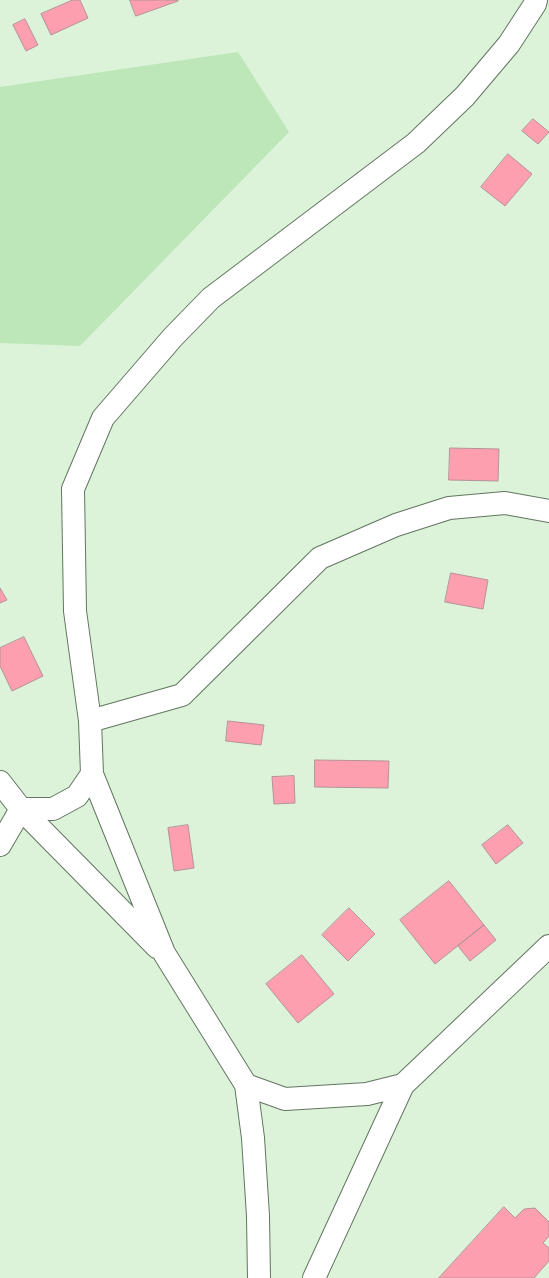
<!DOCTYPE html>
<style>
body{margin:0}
canvas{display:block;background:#dcf3da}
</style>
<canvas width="549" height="1278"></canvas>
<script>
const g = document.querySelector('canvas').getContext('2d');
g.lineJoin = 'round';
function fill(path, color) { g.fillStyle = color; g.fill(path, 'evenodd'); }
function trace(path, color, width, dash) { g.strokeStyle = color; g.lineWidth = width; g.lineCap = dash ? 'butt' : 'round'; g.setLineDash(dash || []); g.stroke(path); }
fill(new Path2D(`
 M238,52L289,132L80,346L0,343V87Z`), '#bde6b9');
const building = new Path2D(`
 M73,0H80L88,18L51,35L41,14Z
 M130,0H178V1L136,16Z
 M25,19L38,45L26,51L13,25Z
 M533,119L549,132L538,144L522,131Z
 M508,154L532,174L505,206L481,187Z
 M450,448L499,449L498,481L449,480Z
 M451,573L488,580L483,609L445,602Z
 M0,588L7,600L0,603Z
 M24,637L43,676L12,691L0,666V648Z
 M228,721L264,725L261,745L226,741Z
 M315,760L389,761L388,788L315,787Z
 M294,776L295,803L274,804L272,777Z
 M188,825L194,868L174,871L168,828Z
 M508,825L523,843L496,864L482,845Z
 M449,881L484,925L435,964L400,920Z
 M349,908L375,934L348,961L322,935Z
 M484,925L496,940L470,961L458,946Z
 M302,955L334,994L298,1023L266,984Z
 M504,1207L515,1218L524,1209L535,1208L549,1222V1236L543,1243L549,1248V1261L534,1278H439Z`);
fill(building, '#fd9faf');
trace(building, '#b49297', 1);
const minor = new Path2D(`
 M90,721L182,695L320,558L396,525L449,508L505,503L549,511
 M0,782L21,809L157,947
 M0,845L21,809H53L77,796L92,774
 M246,1085L285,1099L367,1094L403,1085
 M259,1278L258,1216L253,1138L246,1085L164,953L92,774L90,721L75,611L73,489L103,418L173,337L211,298L416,143L465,96L509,44L535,4L536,0
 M314,1278L403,1085L549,946`);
trace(minor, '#627660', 24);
trace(minor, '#fff', 22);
</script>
